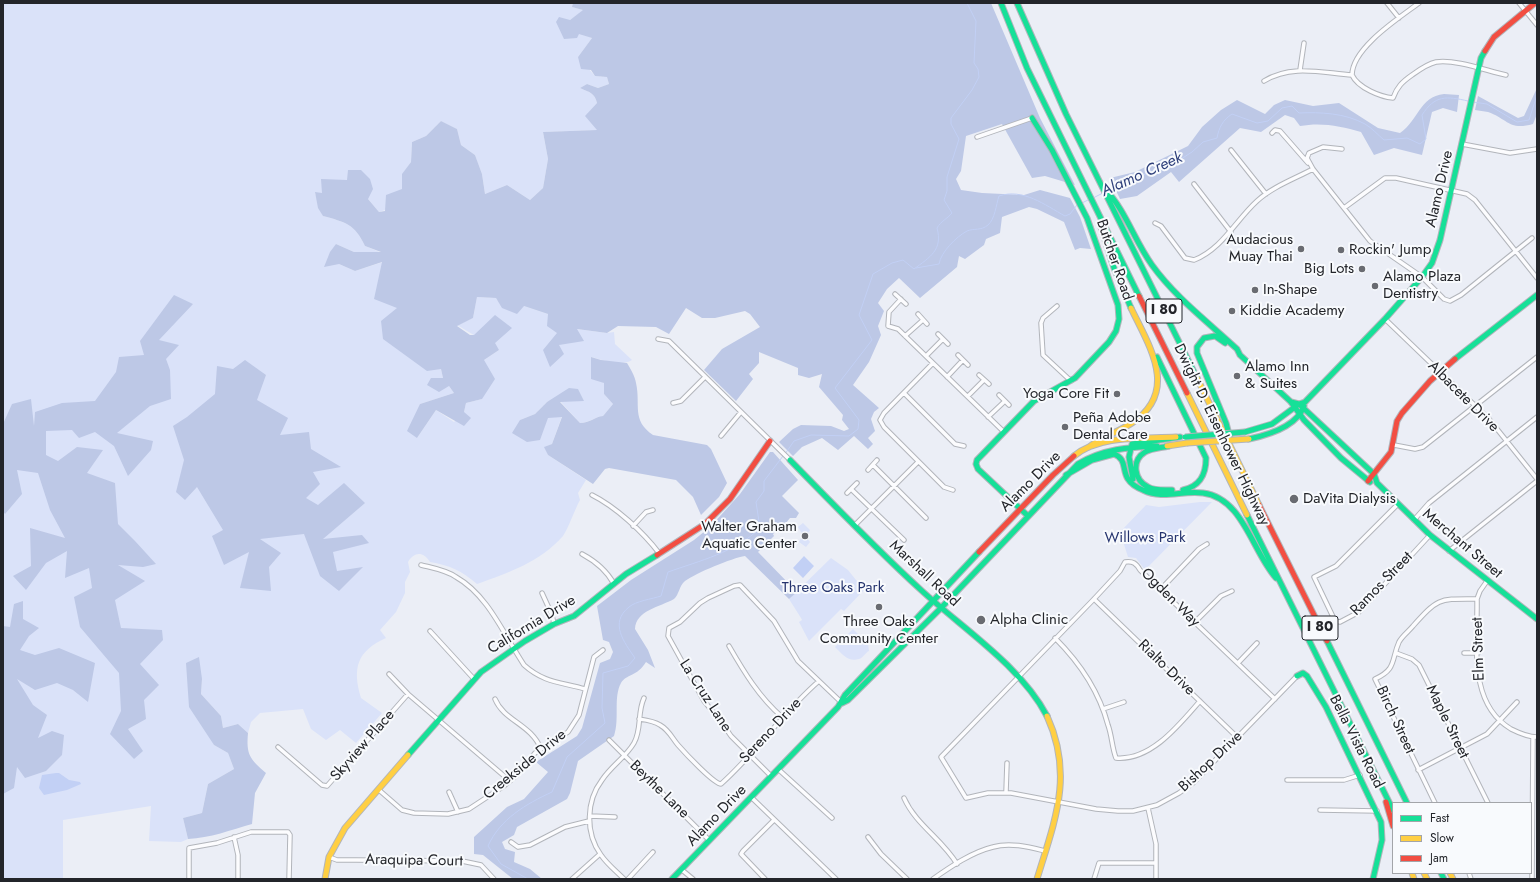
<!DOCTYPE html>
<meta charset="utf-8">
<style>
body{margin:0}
#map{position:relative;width:1540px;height:882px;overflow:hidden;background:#ebeef6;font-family:Jost,sans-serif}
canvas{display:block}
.frame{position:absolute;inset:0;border:4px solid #23252a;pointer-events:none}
.legend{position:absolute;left:1392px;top:802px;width:140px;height:72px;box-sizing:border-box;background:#f8fafd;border:1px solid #a3a5a9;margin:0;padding:5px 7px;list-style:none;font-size:12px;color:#23252a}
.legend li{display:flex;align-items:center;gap:8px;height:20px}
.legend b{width:20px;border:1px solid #a3a5a9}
</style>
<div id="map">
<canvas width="1540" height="882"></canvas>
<div class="frame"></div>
<ul class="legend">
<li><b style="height:5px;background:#16e098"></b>Fast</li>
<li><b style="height:5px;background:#ffcf43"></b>Slow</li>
<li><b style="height:5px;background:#f24e42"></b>Jam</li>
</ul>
</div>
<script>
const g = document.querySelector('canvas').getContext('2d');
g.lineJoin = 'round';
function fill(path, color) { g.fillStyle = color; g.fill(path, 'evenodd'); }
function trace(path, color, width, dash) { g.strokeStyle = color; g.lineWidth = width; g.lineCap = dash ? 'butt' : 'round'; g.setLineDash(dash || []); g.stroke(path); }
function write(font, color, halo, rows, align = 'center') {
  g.font = font + ' Jost,sans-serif'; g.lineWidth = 4; g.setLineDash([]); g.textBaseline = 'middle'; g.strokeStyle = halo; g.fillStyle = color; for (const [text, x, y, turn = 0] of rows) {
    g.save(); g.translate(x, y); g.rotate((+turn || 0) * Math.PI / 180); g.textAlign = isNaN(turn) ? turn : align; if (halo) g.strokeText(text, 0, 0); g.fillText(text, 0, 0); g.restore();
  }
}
fill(new Path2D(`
 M3,3H573L572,7L584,10L570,20L579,33L592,38L578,57L595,76L607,77L609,84L598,88L587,84L580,88C589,92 595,93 597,103L590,111L598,130L543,132L548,159L543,188L530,200L507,185L485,194L482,174L475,155L461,145L457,129L441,121L426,136L412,142L411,162L403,174L402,189L385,210L379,212L368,199L347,180L322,193H315L323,216C345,222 355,224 365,246L382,253L354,252L336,244L339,264L355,271L383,262L397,308L441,369L443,378L454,393L420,404L417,438L436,410L454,422L464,412L466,403L482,399L484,360L499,350L457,325L473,318L477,297L496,298L503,308L524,306L548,314L558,333L559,345L576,329L607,333L614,332L615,344L632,360C620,367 603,360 591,357V367L604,383V394L613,404L603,416C594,417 589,423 580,423L560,401L578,390L547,402L535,414L520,420L562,416L552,444L545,447L548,455L586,480L578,493L580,500C575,509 568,529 563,536C540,562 508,573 477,584C462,571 449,565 430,562C423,551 414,552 408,562L410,572L405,582V593L396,612L380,630L386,638C357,651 352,668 361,698L382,713L356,743L340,730L326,740L311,729L303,709L260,713L251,722L248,733L238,724L223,728L221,716L201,694L202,679L187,663L214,745L228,753L234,769L208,784L202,813L183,818L188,839L181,842L149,841L151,806L63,820V879H3Z
 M1200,502H1212L1145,570L1136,558L1128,557L1120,532L1146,505L1159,507Z
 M803,523L810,530L806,537L810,542L806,547L799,542L803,535L798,527Z
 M831,558L848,570L864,590L844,611L841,609L809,641L799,622L802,620L801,618L789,599Z
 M853,629L868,644L869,651C866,652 863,658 859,659C848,662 843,655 835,647Z`), '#dae2f9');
fill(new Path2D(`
 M573,3H991L1040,118L1075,185L1045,176L1032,178L1002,124L966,136L961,171L956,179L961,190L982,193L1024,195L1040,190L1070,198L1080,217L1091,249L1080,248L1075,250L1064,222L1037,209L1029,207L1002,217L1000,233L986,239L984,245L965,259L959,256L957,267L920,298L899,278L887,289L878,303L884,311L878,326L881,335L869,362L853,385L879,408L874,412L871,419L875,431L868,438L873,444L868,449L854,436L838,450L822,438L802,447L793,456L779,442L793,429L801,425L831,426L844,431L849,429L842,420L843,415L819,387L822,374L809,378L798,375V368L759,352V363L749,374L753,379L736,401L704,370L722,349L760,327L750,314L745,311L715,318H702L686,308L669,334L656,327L618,326L607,333L577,329L584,341L559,345L564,354L550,367L543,350L557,333L547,326L548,314L524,306L517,314L502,308L496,298L477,297L473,318L457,326L470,335H474L495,315L512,328L495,343L499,350L484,360L495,379L482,399L466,403L464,412L471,418L464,426L436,410L417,438L407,431L420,404L454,393L449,386L439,392L427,385L431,378H443L441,369L427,371L383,339L381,321L397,308L374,299L382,262L355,271L339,264L324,267L330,252L336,244L354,252H381L365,246C355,224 345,222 323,216L318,208L315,192L322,193L321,179L347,180L348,170H361L370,179L373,189L368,199L379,212L385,211L386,195L402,189V174L411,162L412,142L426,136L441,121L457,129L461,145L475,155L482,174L485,194L507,185L530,200L543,188L548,159L543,132L597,130L585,116L597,103C595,93 589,92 580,88L587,84L598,88L609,84L607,77L595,76L591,70L581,69L578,57L592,38L579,34L577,38L564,39L556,22L559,17L570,20L583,10L572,7Z
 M1537,88V114L1533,124C1509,131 1508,119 1488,112C1484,111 1479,111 1475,110L1478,96L1518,118L1524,116Z
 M1444,94L1459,95L1457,112L1443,108L1432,112L1422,155L1394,148L1374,155L1361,132C1341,126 1321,122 1300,126L1294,118L1285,115L1261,132L1240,128L1179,182L1171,172L1137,196L1120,199L1110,178L1135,172L1188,146L1202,127L1221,110L1237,100L1265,114L1274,105L1285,100L1313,106L1339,103L1378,128L1400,133C1419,120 1419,97 1444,94Z
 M174,295L193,304L159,340L179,345L166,359L170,370L171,399L150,406L117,433L153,441L151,450L128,476L114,446L95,432L79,438L72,430L46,431V455L58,461L77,447L103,450L87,473L115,483L118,524L135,541L156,564L143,567L118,565L145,581L115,600L121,628L162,630L163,640L140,664L159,685L144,700L146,719L128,729L143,751L134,759L110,734L121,711L119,673L80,627L74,597L92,588L89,568L65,578L67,551L46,563L26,590L13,576L31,566L30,528L65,538L50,510L38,473L17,470L22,494L5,514L3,511V424L12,404L31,399L34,426L35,412L62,403L95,401L116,372L119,357L144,355L140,341Z
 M591,357L601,360L627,363C631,370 635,376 636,383C641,405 631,420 653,435L707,445L711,449L727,483L719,497L701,515L693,497L676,480L609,468L605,469L593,484L548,455L544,447L552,444L562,417L548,418L540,440L527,442L512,433L520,420L535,414L547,402L569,388L578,389L584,401L560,402L580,423C590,423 594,417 603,416L613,404L604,394V383L591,379Z
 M245,360L266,375L257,400L288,418L280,435L309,432L311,449L341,467L313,472L320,484L306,498L318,505L344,483L365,503L323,539L362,535L369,543L333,552L337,571L363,567L339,591L320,576L304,534L260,539L281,553L269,567L271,591L240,588L249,552L224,565L212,536L223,530L197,487L185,500L176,492L184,460L173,426L187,417L215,394L217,366L233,369Z
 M770,452H773L798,480L782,496L799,513L796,518H790L781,529L779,528L773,534L774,536L758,552L797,592L789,599L745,556C732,558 696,573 685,581C679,586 679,595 674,599C660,607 636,610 635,629L648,650L655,668L646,662C637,677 626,674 621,683C613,698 620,718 614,736L578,761L570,793L567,799L517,827L514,835L502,842L505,849L515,852L514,862L530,869L542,879H513L483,855L474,854V837L507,807L524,799L548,772L536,762L577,736L582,728L600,663L610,659L613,652L609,642L603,640L597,606L631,580L694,540L711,526L740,494Z
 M23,601V619L39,628L29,636L20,650L35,655L59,648L95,663L88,702L73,690L57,683L35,690L17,679L33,705L47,715L38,738L52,731L64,735L62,755L46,771L25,778L17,767L14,788L3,794V626L10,627L14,604Z
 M199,657L202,679L201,694L221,716L223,728L238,724L248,733C246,755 250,759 266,773L255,793L252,824C231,830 210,838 188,839L183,818L202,813L208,784L234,769L228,753L214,745L189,707L186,663Z`), '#bdc8e6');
fill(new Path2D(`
 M804,556L814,566L803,578L793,568Z
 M56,773H59L69,780L80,782L81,784L67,790L44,795L39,788L42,775Z`), '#c2d0f5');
trace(new Path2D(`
 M1473,102L1487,104L1517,122L1529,120L1537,95
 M1109,190L1148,173L1170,166L1192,152L1203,142L1217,138C1219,127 1223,120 1232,114L1257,123L1268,121L1282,108L1292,106L1299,113C1320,112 1345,113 1365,124C1372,128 1378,135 1384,140L1407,138L1420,144L1426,139L1422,115C1435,95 1446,96 1468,101
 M1093,198L1103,193
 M1082,203L1088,200
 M916,268L939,264C941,252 956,237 967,231C974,228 981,231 988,225C995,219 996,205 999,196C1023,188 1045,205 1065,216L1070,214L1077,205
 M785,454L794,441L811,435L849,436L858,429L859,420L835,388L872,340L859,315L873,274L892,263L903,260L914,269C930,257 943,250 937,228C941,221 947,219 952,213L944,200L947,191V177L959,139L951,124V118L972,90L979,77L978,69L974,63L976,21L967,3
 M528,879L501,864L488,846C500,819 526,804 552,792L567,757L605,723L602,708L603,673L628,666L635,658C624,642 609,623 629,607C636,601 652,599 661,596L668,572C699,561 736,552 760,528L756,502L764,491V481L783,456`), '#c2d0f5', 1);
const street = new Path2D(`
 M1387,3L1399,18
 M1519,3L1537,25
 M1300,70L1304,43
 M1352,75C1358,88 1381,97 1393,98C1397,87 1402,82 1412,75C1419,70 1427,64 1436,62C1456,59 1487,71 1506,75
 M1352,75C1352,48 1399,18 1419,3
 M1264,81C1292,64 1322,73 1352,75
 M1272,133L1275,130L1280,131L1308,163
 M977,137L1032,118
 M1462,144L1510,153L1537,149
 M1342,149L1323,147L1309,153L1307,158L1313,169L1370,241L1422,277L1444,299L1450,301L1461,295L1532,238
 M1231,150L1266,194
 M1194,184L1231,232
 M1344,208L1385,178H1396L1467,194L1475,200L1537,278
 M1155,223L1161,226L1185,258L1194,260C1222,249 1236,220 1257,201C1272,187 1294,179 1313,169
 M895,294L906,304
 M901,299L889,312L888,326L898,329L1004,432
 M1057,306L1043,318L1041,323L1043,355L1071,381
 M918,314L927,324
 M1385,319L1489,419L1537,479
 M938,334L948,344
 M905,336L923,320
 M658,339L669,341L790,460
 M958,355L968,365
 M926,356L943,339
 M933,363L884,413L880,420L884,427L944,487L953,490
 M979,375L989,384
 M947,377L963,360
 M904,393L955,444L964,446
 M999,395L1009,405
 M968,396L984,380
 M673,403L681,401L705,377
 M988,417L1005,401
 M721,436L741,412
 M1394,445L1415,449L1423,447L1537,357
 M873,465L926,518
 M868,470L877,460
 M851,489L904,540
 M847,493L857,483
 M592,495C616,507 643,532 659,553
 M1398,504L1336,566L1314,577L1335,621L1340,622L1359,612L1430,535
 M1414,520L1429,503L1537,417
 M855,525L918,462
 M633,526L646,512L653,510
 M1449,551L1537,481
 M582,554C595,561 607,571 614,584
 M421,565C433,568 446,570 456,577C488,595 504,635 524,665C544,683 561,682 585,689
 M1487,581L1480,591L1477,599C1478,642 1467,703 1511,729C1519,733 1528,737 1537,737
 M1161,589L1199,549L1207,544
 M542,593L552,615L554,624
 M1094,599L1238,738
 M1195,622L1221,596L1232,591
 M430,631L474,679
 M1055,638C1080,663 1099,691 1108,725C1112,736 1112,748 1116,758C1151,761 1179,725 1200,701
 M729,646C744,672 759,697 782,717
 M1396,653L1412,659L1419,665L1488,803
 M1464,653H1478
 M1238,663L1257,643
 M389,674L408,694L510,781
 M495,699C504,721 531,724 541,749
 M1275,699L1140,570C1136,563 1133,561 1125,562L1120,571L1094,599L941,757L966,798L988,793H1011L1096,809L1118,811H1133L1157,805L1179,793L1193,783L1297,676
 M1103,709L1124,702
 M639,719C646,720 654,721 660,725C669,730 672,738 678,745C685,753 714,784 721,784C757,752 783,712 819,681
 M609,740L709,840
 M278,747L322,785L327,786L408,694
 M778,769L832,818
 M1418,770L1487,734L1517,702
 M771,776L731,736L722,723L704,701L668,636L669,628L680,622L700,603L708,598L734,586L740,585L774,621L798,661L842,703
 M1287,780H1344L1360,775
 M379,790L402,810L414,813L448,814L469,809L504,786L516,776L535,753L568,732L579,715L594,657L603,650
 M449,792L458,812
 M1006,792L1007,763
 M751,797L836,879
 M904,798C916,825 942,839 957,864
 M1435,803L1375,679C1397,669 1391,660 1399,642C1402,636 1409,631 1413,626C1439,597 1439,599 1477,599
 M1148,808L1156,844V879
 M1320,810L1377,811
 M590,816L615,817
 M234,837L238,855V879
 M868,837L881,854L907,879
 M511,842L518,847L530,845L565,827L589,821
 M329,857L337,860H356L462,861L481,865L494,879
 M682,870L693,879
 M1469,873L1471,879
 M189,879V848L217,843L251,832H288L290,835L289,879
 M572,879L600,854
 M624,879C616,871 607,864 601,855C585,833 586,801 602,780C611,766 626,757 634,743C642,729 637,713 644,698
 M628,879L653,852
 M765,879L741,854L743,851L774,820
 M933,879C950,867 972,852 993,847C1010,842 1029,847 1045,851
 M1094,879L1099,863H1156
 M1532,879L1533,737`);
const fast = new Path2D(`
 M1001,3L1027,68L1139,296
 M1017,3L1066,114L1197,378
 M1105,189C1126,211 1134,240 1152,265C1175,297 1208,322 1237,349L1240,355
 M1100,224L1114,268L1131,308
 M1225,343L1215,336L1204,338L1197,347V353L1226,423L1230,438
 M1240,355L1291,402L1304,420L1341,458L1370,482
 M1157,357L1206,458C1206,475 1200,486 1183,490
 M1455,359L1537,295
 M1291,402L1299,404L1374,474L1377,483L1430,535L1537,619
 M1245,432L1272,424L1299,404L1305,402L1385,319L1422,277L1432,263L1440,240L1481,58L1485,51
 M1249,439C1268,435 1297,426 1304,406
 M1169,446C1161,448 1152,448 1145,452C1131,461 1134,480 1148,487C1155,491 1164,490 1172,490
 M790,460C833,504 876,549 921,590C962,628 1020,665 1047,716
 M1066,475L1092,460L1114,454C1127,459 1122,470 1128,479C1131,484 1138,488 1143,490C1163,500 1182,490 1203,493C1243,498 1252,551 1276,578
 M1133,479L1129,457L1132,444L1180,437
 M1247,515L1393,810
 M1028,516L978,469L976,464L977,460L1034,401L1075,378L1109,342L1116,331L1119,319L1118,305L1087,218L1052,150L1032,118
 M1327,641L1407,803
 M1297,676L1303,673L1307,676L1326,707L1381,822L1382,840L1373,879
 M842,703L848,700L941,608L1078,464C1103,449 1129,447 1157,446
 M408,755L481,672L525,641L554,624L574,616L626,574L657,555
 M1441,873L1444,879
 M672,879L838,707L845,695L979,552`);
const slow = new Path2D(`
 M1197,378L1259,505
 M1187,393L1247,515
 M1167,446L1187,443
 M1089,447C1102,437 1118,432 1132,423C1180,391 1149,346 1131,308
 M1074,456C1100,434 1144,439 1176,437
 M1412,873L1414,879
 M1424,873L1427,879
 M1450,873L1453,879
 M325,879L329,857L345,828L408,755
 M1037,879C1055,820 1074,775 1047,716`);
const jam = new Path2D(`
 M1485,51L1494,37L1535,3
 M1139,296L1187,393
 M1368,481L1391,452L1397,421L1402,413L1430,381L1455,359
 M1259,505L1327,641
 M979,552L1053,475L1074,456
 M657,555L705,524L730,499L770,441
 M1386,802L1393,826`);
trace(street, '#b2b5bb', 5.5);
trace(fast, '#b2b5bb', 7);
trace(slow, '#b2b5bb', 7);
trace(jam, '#b2b5bb', 7);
trace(street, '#fcfcfe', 3.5);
trace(fast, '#16e098', 5);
trace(slow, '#ffcf43', 5);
trace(jam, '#f24e42', 5);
const fastBridge = new Path2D(`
 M1185,437L1245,432`);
const slowBridge = new Path2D(`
 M1187,443L1249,439`);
trace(fastBridge, '#b2b5bb', 7, []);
trace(slowBridge, '#b2b5bb', 7, []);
trace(fastBridge, '#16e098', 5);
trace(slowBridge, '#ffcf43', 5);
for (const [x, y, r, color] of [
 [1301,249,4,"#696b71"],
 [1341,250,4,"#696b71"],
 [1362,269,4,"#696b71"],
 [1375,286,4,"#696b71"],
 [1255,290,4,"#696b71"],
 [1232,311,4,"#696b71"],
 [1237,376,4,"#696b71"],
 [1117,394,4,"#696b71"],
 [1065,427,4,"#696b71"],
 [1294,499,5,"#696b71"],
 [805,536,4,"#696b71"],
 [879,607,4,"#696b71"],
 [981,620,5,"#696b71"]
]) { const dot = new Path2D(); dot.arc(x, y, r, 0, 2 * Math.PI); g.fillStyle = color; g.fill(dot); trace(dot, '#f8fafd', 1.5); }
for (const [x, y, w] of [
 [1164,311,36],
 [1320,628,36]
]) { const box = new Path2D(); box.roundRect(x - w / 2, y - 12, w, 24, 3); g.fillStyle = '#f8fafd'; g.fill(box); trace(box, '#23252a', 1); }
write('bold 14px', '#23252a', null, [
 ["I 80",1164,311],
 ["I 80",1320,628]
]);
write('15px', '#23252a', '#f8fafd', [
 ["Alamo Drive",1440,189,-77],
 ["Butcher Road",1114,260,71],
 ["Albacete Drive",1463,397,45],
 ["Dwight D. Eisenhower Highway",1221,435,64],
 ["Alamo Drive",1031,482,-45],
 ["Merchant Street",1462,544,40],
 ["Marshall Road",924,574,43],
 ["Ramos Street",1382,584,-46],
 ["Ogden Way",1170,598,45],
 ["California Drive",532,625,-31],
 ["Elm Street",1479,649,-92],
 ["Rialto Drive",1166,668,44],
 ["La Cruz Lane",705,696,57],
 ["Birch Street",1395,720,65],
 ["Maple Street",1447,722,64],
 ["Sereno Drive",771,731,-47],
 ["Bella Vista Road",1356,742,63],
 ["Skyview Place",363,746,-49],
 ["Bishop Drive",1211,762,-43],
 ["Creekside Drive",525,765,-39],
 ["Beythe Lane",659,790,44],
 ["Alamo Drive",717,816,-46],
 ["Araquipa Court",414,861,1]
]);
write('15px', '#23252a', '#f8fafd', [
 ["Audacious",1293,240,"right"],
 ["Muay Thai",1293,257,"right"],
 ["Rockin' Jump",1349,250],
 ["Big Lots",1354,269,"right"],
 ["Alamo Plaza",1383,277],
 ["Dentistry",1383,294],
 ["In-Shape",1263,290],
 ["Kiddie Academy",1240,311],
 ["Alamo Inn",1245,367],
 ["& Suites",1245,384],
 ["Yoga Core Fit",1109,394,"right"],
 ["Peña Adobe",1073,418],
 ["Dental Care",1073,435],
 ["DaVita Dialysis",1303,499],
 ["Walter Graham",797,527,"right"],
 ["Aquatic Center",797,544,"right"],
 ["Alpha Clinic",990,620],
 ["Three Oaks",879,622,"center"],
 ["Community Center",879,639,"center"]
], 'left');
write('15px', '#25346e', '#f8fafd', [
 ["Willows Park",1145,538],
 ["Three Oaks Park",833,588]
]);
write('italic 16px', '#2f407b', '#f8fafd', [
 ["Alamo Creek",1142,175,-24]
]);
</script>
